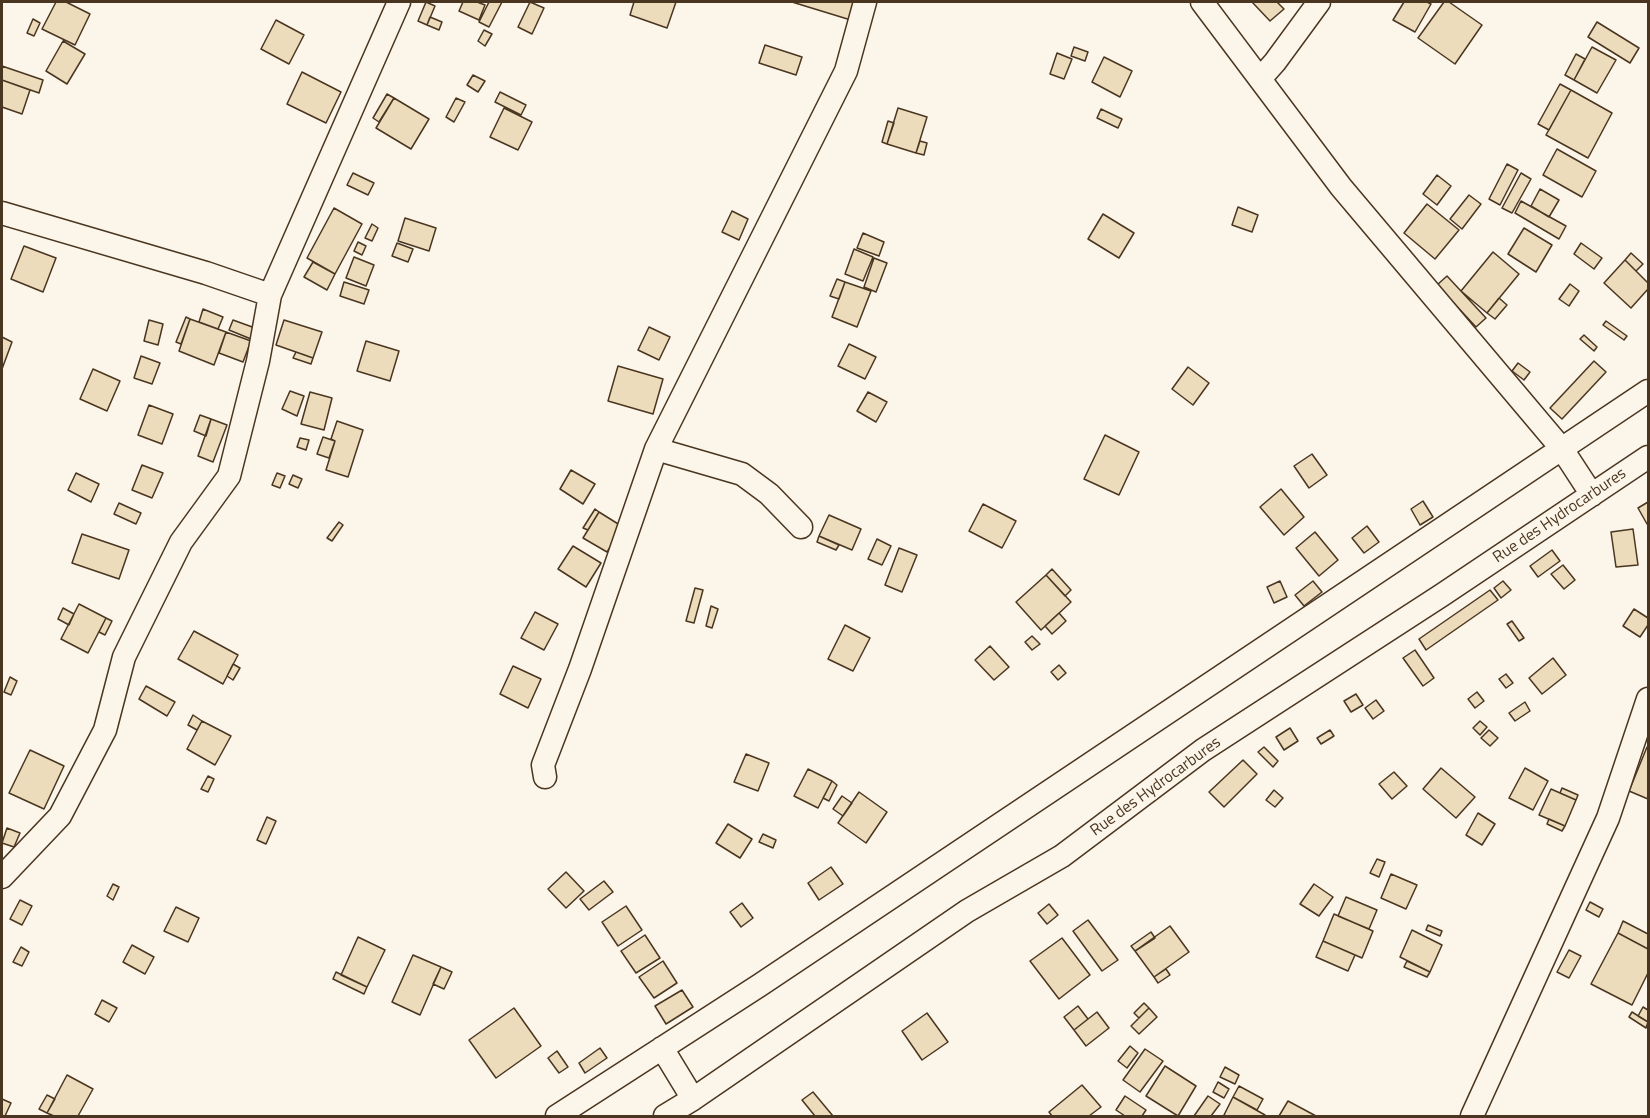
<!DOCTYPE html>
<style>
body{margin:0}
#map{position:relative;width:1650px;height:1118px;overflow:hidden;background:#fbf6e9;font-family:"Titillium Web",sans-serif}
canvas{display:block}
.frame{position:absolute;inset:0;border:3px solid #4a3520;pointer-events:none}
</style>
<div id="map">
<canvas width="1650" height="1118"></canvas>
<div class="frame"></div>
</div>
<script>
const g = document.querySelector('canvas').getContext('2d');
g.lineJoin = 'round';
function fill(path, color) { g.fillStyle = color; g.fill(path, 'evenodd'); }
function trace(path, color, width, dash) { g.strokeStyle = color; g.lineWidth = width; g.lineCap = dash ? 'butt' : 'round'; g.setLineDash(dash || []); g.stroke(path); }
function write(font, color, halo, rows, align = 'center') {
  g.font = font + ' "Titillium Web",sans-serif'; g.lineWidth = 4.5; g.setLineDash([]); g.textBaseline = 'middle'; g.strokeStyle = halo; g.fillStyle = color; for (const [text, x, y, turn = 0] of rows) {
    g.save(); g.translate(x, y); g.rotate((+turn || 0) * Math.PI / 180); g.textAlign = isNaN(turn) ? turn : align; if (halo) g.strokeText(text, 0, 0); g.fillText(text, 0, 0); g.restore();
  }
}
const building = new Path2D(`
 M56,2H66L90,14L75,45L42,29Z
 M426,2L435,6L427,25L418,21Z
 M463,2H477L485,5L479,20L459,11Z
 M489,2H502L489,27L479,22Z
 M530,2L544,8L532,34L518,27Z
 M634,2H676L667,28L630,15Z
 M792,2H860L854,21Z
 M1252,2H1277L1284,9L1270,21Z
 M1404,2H1427L1431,4L1415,32L1393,20Z
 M1444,2H1449L1482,25L1455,64L1418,38Z
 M430,17L442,22L439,30L427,25Z
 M33,19L40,23L34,36L27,33Z
 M276,20L304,35L289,64L261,49Z
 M1597,22L1639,48L1630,63L1588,37Z
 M484,30L492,34L485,46L478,41Z
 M63,41L85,54L67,84L46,71Z
 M765,45L802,57L796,75L759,63Z
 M1074,47L1088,52L1085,61L1071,56Z
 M1592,47L1616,60L1597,93L1574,80Z
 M1057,53L1072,59L1064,79L1050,74Z
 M1576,54L1585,59L1574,80L1565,75Z
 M1104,57L1132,71L1120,97L1092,82Z
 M2,66L43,80L39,93L2,80Z
 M302,72L341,92L326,123L287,104Z
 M473,75L485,81L478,92L467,85Z
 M2,80L30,90L22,114L2,107Z
 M1560,84L1571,90L1549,130L1538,124Z
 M1571,90L1612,113L1588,158L1546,135Z
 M500,92L526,105L521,115L495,102Z
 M387,94L394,98L379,122L373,118Z
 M394,98L429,119L411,149L376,128Z
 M456,98L465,102L454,122L446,117Z
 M504,108L532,122L518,150L490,137Z
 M898,108L927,117L916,153L887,144Z
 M1101,109L1122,119L1118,128L1097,118Z
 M888,121L894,123L887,144L882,142Z
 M920,141L927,143L924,155L916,153Z
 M1557,149L1596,171L1582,197L1543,175Z
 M1507,164L1518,170L1500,205L1489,199Z
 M353,173L374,183L368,195L347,185Z
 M1521,173L1531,179L1512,213L1502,208Z
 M1437,175L1451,186L1437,205L1423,194Z
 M1540,189L1559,200L1549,217L1531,206Z
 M1469,195L1481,204L1462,229L1450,219Z
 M1521,201L1566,226L1559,239L1515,213Z
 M1427,204L1459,230L1435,259L1404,233Z
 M1238,207L1258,215L1252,232L1232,225Z
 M334,208L362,224L335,274L307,258Z
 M732,211L748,219L739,240L722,232Z
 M1103,214L1134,233L1119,258L1088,239Z
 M405,218L436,228L429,251L398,241Z
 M372,224L378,228L372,241L365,238Z
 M1524,228L1552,245L1536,272L1508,254Z
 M863,233L884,242L879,256L857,248Z
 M358,242L366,246L362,255L354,251Z
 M397,243L413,249L408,262L392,256Z
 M1581,243L1602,258L1594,269L1574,254Z
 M24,246L56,258L43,292L11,279Z
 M854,249L873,257L863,281L845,274Z
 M1493,252L1519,274L1487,313L1461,291Z
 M1631,253L1643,264L1636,271L1625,260Z
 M354,257L374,265L366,286L346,278Z
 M874,258L887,263L876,292L864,287Z
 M1625,260L1648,283V289L1631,308L1604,283Z
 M313,262L335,274L327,290L304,277Z
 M1447,276L1486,318L1476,327L1437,285Z
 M837,279L845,282L839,299L830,296Z
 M344,282L369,290L364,304L340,296Z
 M845,282L871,291L857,327L832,317Z
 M1570,284L1579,291L1569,306L1559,299Z
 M1499,298L1507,305L1495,319L1487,313Z
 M203,309L223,317L218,329L199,322Z
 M186,317L190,319L181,344L176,342Z
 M190,319L226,332L214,365L179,351Z
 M149,320L163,324L158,345L144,341Z
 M233,320L255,328L251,339L229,330Z
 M284,320L322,332L313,358L276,345Z
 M1606,321L1627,336L1624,340L1603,325Z
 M649,327L670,337L659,360L638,350Z
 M226,332L251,341L243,362L219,353Z
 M1584,335L1597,347L1594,351L1580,339Z
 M2,337L12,342L2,369Z
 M366,341L399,351L390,381L357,371Z
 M849,344L876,357L865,379L838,366Z
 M296,352L313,358L311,364L293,358Z
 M141,356L160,363L152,384L134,378Z
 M1594,361L1606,372L1562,419L1550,408Z
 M1518,363L1530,372L1524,380L1512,371Z
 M618,366L663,379L653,414L608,401Z
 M1188,367L1209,383L1193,405L1172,389Z
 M93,369L120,381L107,411L80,399Z
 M290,391L304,396L297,416L282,409Z
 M310,392L332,398L324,430L301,424Z
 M868,392L887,402L876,422L857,411Z
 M149,405L173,414L162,444L138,435Z
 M200,415L211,419L206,436L194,431Z
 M211,419L227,425L213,462L198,456Z
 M337,421L363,430L348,477L326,470L335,441L331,439Z
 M1105,435L1139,452L1119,495L1084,479Z
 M323,437L335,441L329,458L317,454Z
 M300,438L309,440L306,450L297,447Z
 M1312,454L1327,475L1309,488L1294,466Z
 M142,465L163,473L152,498L132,490Z
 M571,470L595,484L583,504L560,489Z
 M76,473L99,484L91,502L68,490Z
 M277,473L285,476L280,488L272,485Z
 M293,475L302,479L298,488L289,484Z
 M1281,489L1304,517L1284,535L1260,507Z
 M1423,501L1433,517L1420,525L1411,509Z
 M1648,502V523L1647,524L1638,508Z
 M119,503L141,513L136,524L114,514Z
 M983,504L1016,521L1002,548L969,531Z
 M595,509L599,512L588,530L583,528Z
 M599,512L623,527L607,552L583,538Z
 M829,515L861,529L852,550L819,536Z
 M339,522L343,525L332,541L327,538Z
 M1367,526L1379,542L1364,553L1352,538Z
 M1633,529L1638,565L1616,567L1611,532Z
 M1315,532L1338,560L1319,576L1296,548Z
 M82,534L129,550L119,579L72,563Z
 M819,536L839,545L836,550L817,542Z
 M877,539L891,546L882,565L868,559Z
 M573,546L601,563L586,587L558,569Z
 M899,548L917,555L902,592L885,585Z
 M1552,550L1560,561L1538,577L1530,566Z
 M1563,565L1575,580L1564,589L1551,574Z
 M1052,569L1071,590L1065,596L1046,575Z
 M1046,575L1071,602L1041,630L1016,602Z
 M1280,581L1287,597L1274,603L1267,587Z
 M1313,581L1322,592L1304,606L1295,595Z
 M1503,581L1511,590L1501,598L1494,588Z
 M695,588L703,590L694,623L686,621Z
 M1490,590L1498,600L1426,650L1419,639Z
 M79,604L106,618L88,653L61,639Z
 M711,606L718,609L712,628L706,626Z
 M63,608L74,614L69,625L58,619Z
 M1634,609L1648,618V625L1640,637L1623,626Z
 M535,612L558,624L544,650L521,638Z
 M1059,613L1066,621L1052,634L1045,626Z
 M106,618L112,621L105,635L99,632Z
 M1512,621L1524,638L1519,641L1507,624Z
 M845,625L870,638L853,671L828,659Z
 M194,631L238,655L223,684L178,659Z
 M1032,636L1040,644L1032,650L1025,642Z
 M990,646L1009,667L994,680L975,660Z
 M1415,650L1434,678L1423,686L1403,658Z
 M1553,658L1566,675L1542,694L1529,678Z
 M233,664L240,668L233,680L227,676Z
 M1059,665L1066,673L1058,680L1051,672Z
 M513,666L541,679L528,708L500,694Z
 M1506,674L1513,683L1506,688L1499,679Z
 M10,677L17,681L11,695L4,692Z
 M146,686L175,702L167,716L139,699Z
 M1477,692L1484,701L1475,708L1468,699Z
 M1356,694L1363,705L1351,712L1344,701Z
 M1376,700L1384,711L1373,719L1365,708Z
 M1525,702L1530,711L1515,721L1509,713Z
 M193,715L202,721L197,730L188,725Z
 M202,721L231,736L215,765L187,749Z
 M1480,721L1487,727L1480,735L1473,728Z
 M1290,728L1298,741L1284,750L1276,737Z
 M1330,730L1334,736L1321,744L1317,738Z
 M1489,730L1498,738L1490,746L1481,738Z
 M1264,747L1278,761L1273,767L1258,752Z
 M1647,747L1648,748V799L1629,791Z
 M30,750L64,766L44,809L9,793Z
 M746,754L769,763L758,791L734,782Z
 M1243,760L1257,774L1224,807L1209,792Z
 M1441,768L1475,797L1456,818L1423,789Z
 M1525,768L1548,781L1533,810L1509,798Z
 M808,769L832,781L818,808L794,796Z
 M1394,772L1407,786L1392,799L1379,784Z
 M208,776L214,779L208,792L201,789Z
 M832,781L837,785L829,801L823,798Z
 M1562,788L1578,795L1576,800L1560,793Z
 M1551,789L1576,800L1565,826L1539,815Z
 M1274,790L1283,798L1275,807L1266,800Z
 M859,792L887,812L866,843L838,823Z
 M842,796L852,803L843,816L833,809Z
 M1478,813L1495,824L1482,845L1466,835Z
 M267,817L276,821L266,844L257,840Z
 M1549,819L1565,826L1562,831L1547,824Z
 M728,824L752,839L740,858L716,843Z
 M7,828L20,833L14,847L2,843Z
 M763,834L776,840L773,848L759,842Z
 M1377,859L1385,862L1379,877L1370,873Z
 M831,867L843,884L819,900L808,883Z
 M566,872L584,891L566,908L548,889Z
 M1391,874L1417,885L1406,909L1381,898Z
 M604,881L613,892L589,910L580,899Z
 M113,884L119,887L113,900L107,896Z
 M1314,884L1333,897L1319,916L1300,904Z
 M1346,897L1377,910L1369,929L1338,916Z
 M20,900L32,906L22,925L10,919Z
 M1590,902L1603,909L1599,917L1586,910Z
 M742,903L753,918L741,927L730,912Z
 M1049,904L1058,915L1047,924L1038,913Z
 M626,906L642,930L618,946L602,922Z
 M176,907L199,918L188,942L164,931Z
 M1334,914L1373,931L1362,958L1323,941Z
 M1088,920L1118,960L1102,971L1073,931Z
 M1623,921L1648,934V949L1618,933Z
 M1428,925L1442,931L1440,936L1426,930Z
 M1170,926L1189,952L1154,977L1135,951Z
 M1412,930L1442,945L1430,972L1400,957Z
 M1151,932L1155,938L1135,951L1131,946Z
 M1618,933L1648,949V973L1632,1005L1591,984Z
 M645,935L660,958L636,973L621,951Z
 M358,937L385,950L367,987L341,975Z
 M1062,938L1090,975L1059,999L1030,961Z
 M1323,941L1355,955L1348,971L1316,957Z
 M132,945L154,957L145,974L123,962Z
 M21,947L29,952L22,966L13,962Z
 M1569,950L1581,956L1569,978L1557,972Z
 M413,955L441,967L420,1015L392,1002Z
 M663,961L677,983L654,998L639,977Z
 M1407,961L1430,972L1427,977L1404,967Z
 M441,967L452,972L444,989L433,984Z
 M1166,969L1170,975L1158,983L1154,977Z
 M336,972L367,987L364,994L333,979Z
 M682,990L693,1007L666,1024L655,1006Z
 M102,1000L117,1008L109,1022L95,1014Z
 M1144,1003L1149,1008L1139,1018L1134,1013Z
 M1078,1006L1088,1019L1074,1030L1064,1017Z
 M1643,1007L1648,1010V1022L1638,1016Z
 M514,1008L541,1046L496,1078L469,1040Z
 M1149,1008L1157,1017L1139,1034L1131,1026Z
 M1097,1012L1109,1028L1086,1046L1074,1030Z
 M1632,1012L1648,1022L1646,1028L1629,1017Z
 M927,1013L948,1042L922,1060L902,1031Z
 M1130,1046L1138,1053L1127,1068L1118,1061Z
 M600,1048L607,1058L585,1073L579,1063Z
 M1145,1049L1163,1061L1140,1092L1123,1080Z
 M557,1051L568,1067L559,1073L548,1058Z
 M1165,1066L1196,1086L1178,1116L1146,1096Z
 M1225,1067L1239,1075L1235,1084L1220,1077Z
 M67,1075L93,1089L78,1116H54L47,1113Z
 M1218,1082L1229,1089L1224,1098L1213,1092Z
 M1082,1085L1101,1107L1089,1116H1052L1049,1112Z
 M1239,1086L1263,1099L1257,1110L1233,1097Z
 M813,1092L833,1116H815L802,1100Z
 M47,1095L55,1099L47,1113L39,1109Z
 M1125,1096L1146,1110L1142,1116H1125L1116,1110Z
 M1208,1096L1220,1104L1211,1116H1194Z
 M1233,1097L1265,1115V1116H1226L1224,1115Z
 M2,1099L11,1103L5,1116H2Z
 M1288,1101L1316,1116H1279Z`);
fill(building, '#ecdcbc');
trace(building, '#4a3520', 1.5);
const minor = new Path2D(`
 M1202,2L1341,187L1562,449L1592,495
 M1260,79L1275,62L1319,2
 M2,213L206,273L270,295
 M656,449L742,474L769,494L801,527
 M545,777L543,765L580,669L656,449L846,71L865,2
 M2,877L60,816L105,730L124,657L181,542L229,476L258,361L270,295L399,2
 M662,1048L693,1099
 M557,1116L760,985L1648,391
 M665,1116L693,1099L967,911L1062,856L1203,750L1442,595L1648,457
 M1472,1116L1608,818L1648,699`);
trace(minor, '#4a3520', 25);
trace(minor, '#fbf6e9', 22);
write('16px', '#4a3520', '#fbf6e9', [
 ["Rue des Hydrocarbures",1560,516,-34],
 ["Rue des Hydrocarbures",1156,787,-36]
]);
</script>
